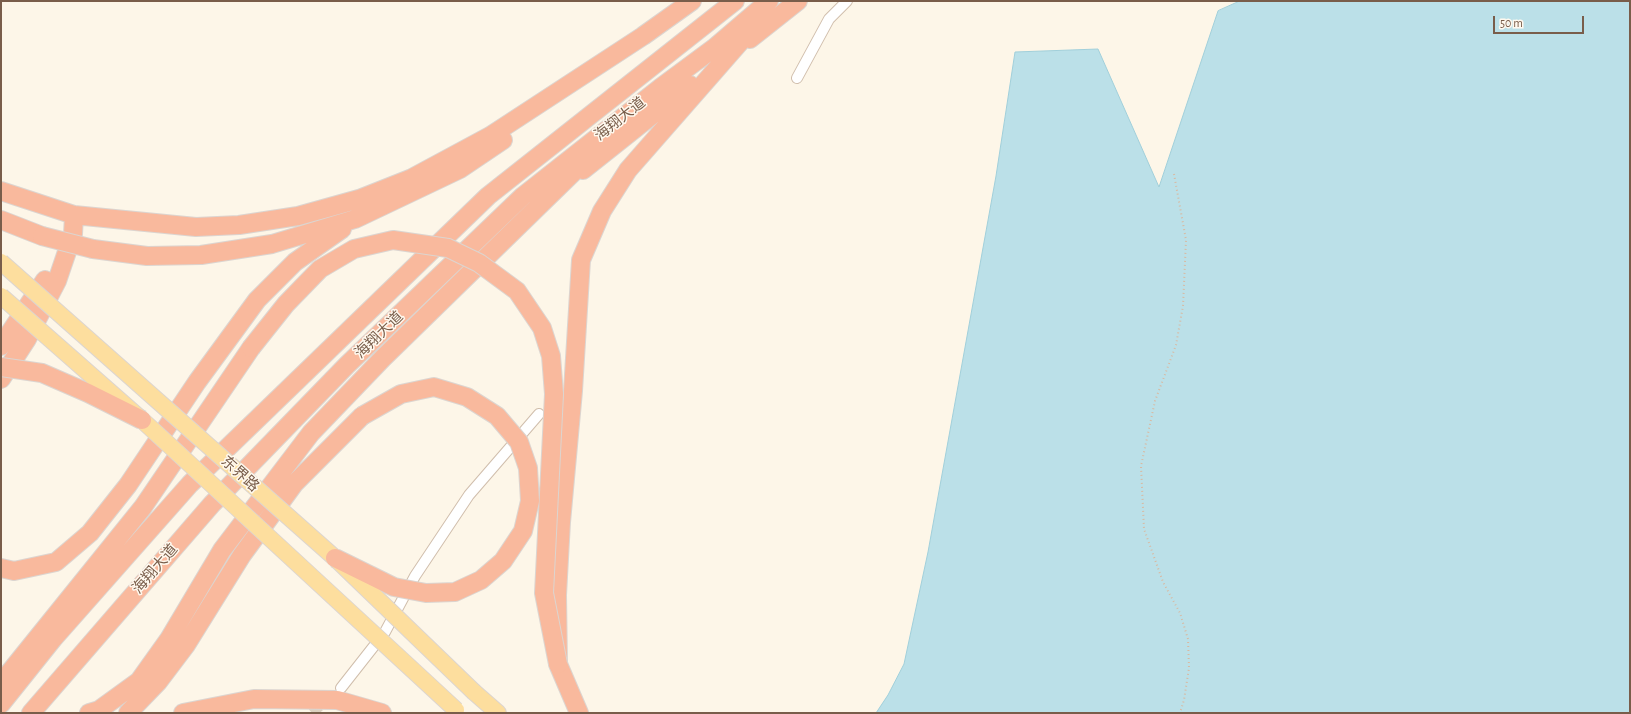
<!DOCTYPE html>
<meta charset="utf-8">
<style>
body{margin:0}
#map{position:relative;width:1631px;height:714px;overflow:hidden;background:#fdf6e8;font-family:"Alegreya Sans",sans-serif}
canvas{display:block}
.frame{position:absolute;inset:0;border:2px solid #795d4a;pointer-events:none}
.scale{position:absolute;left:1493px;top:16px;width:91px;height:18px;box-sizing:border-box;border:2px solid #795d4a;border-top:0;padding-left:5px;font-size:12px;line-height:14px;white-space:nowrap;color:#795d4a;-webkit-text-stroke:3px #fff9ef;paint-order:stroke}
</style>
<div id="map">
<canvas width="1631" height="714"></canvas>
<div class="frame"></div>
<div class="scale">50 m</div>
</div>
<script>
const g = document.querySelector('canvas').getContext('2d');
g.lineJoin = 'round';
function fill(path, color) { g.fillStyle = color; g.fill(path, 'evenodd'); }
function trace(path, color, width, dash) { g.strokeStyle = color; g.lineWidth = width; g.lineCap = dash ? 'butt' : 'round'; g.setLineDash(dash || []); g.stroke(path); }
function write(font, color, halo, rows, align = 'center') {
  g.font = font + ' "Alegreya Sans","Noto Sans SC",sans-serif'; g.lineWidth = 3; g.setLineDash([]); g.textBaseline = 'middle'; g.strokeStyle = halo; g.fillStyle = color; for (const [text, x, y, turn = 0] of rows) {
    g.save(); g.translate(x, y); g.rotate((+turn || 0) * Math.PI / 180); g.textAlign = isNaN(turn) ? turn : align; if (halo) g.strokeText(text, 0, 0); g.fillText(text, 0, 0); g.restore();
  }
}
const water = new Path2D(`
 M1240,1H1630V713H876L888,695L904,664L928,552L996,176L1015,52L1098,49L1159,187L1218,11Z`);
fill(water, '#bbe0e8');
trace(water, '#a1cfda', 1);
trace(new Path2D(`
 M312,713L327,700`), '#dcd0c0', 10, [10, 5]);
const street = new Path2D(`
 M797,78L829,19L847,1
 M341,688L385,632L415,576L469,495L539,414`);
const primary = new Path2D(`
 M474,692L498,713`);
const highway = new Path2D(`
 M750,39L798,1
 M583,170L690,85
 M1,191L74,215L196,227L239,225L298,216L359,199L412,178L490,136L643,36L692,1
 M1,220L42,236
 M93,249L147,256L201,255L272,244L355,219L460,169L503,140
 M1,346L45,280
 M1,379L27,339L57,281L73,234L74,215
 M1,568L14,571L56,562L90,533L128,485L197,382L257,300L295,262L342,229
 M1,683L143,507L251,348
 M1,704L53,639L190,484L488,196L735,1
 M31,713L212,504L347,365L523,196L660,88L714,48L769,1
 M89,713L99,710L139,681L169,639L222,550L311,433L383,358L590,156
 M128,713L158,682L186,645L242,555L294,484L362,416
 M183,713L254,699L337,700L382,713
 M579,713L558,664L557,595L561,522L573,391L581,260L602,211L628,170L755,25`);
trace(street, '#d0beac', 12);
trace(primary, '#dcd5d0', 18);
trace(highway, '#dcd5d0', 20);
trace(new Path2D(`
 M1174,174L1186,240L1183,306L1176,345L1155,401L1141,466L1144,529L1163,582L1180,613L1188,639L1189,668L1184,700L1180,713`), '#d9b9a1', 2, [1, 3]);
trace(street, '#fff', 10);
trace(primary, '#fdde9e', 16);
trace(highway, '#f9b99d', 18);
const primaryBridge = new Path2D(`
 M1,262L335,558L474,692
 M1,296L142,420L456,710`);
const highwayBridge = new Path2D(`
 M42,236L93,249
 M251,348L286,304L320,269L354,249L393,240L448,248L479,263L517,291L542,328L551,356L554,394L544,593L558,664
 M1,367L42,373L88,393L142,420
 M335,558L394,587L426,593L455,592L481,580L503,561L523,531L530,501L528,468L519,442L497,416L467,397L434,387L401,394L362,416`);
trace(primaryBridge, '#dcd5d0', 18, []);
trace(highwayBridge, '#dcd5d0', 20, []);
trace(primaryBridge, '#fdde9e', 16);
trace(highwayBridge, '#f9b99d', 18);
write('15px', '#795d4a', '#fff9ef', [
 ["海翔大道",620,119,-38],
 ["海翔大道",379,335,-44],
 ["东界路",240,474,42],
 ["海翔大道",155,569,-49]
]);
</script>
